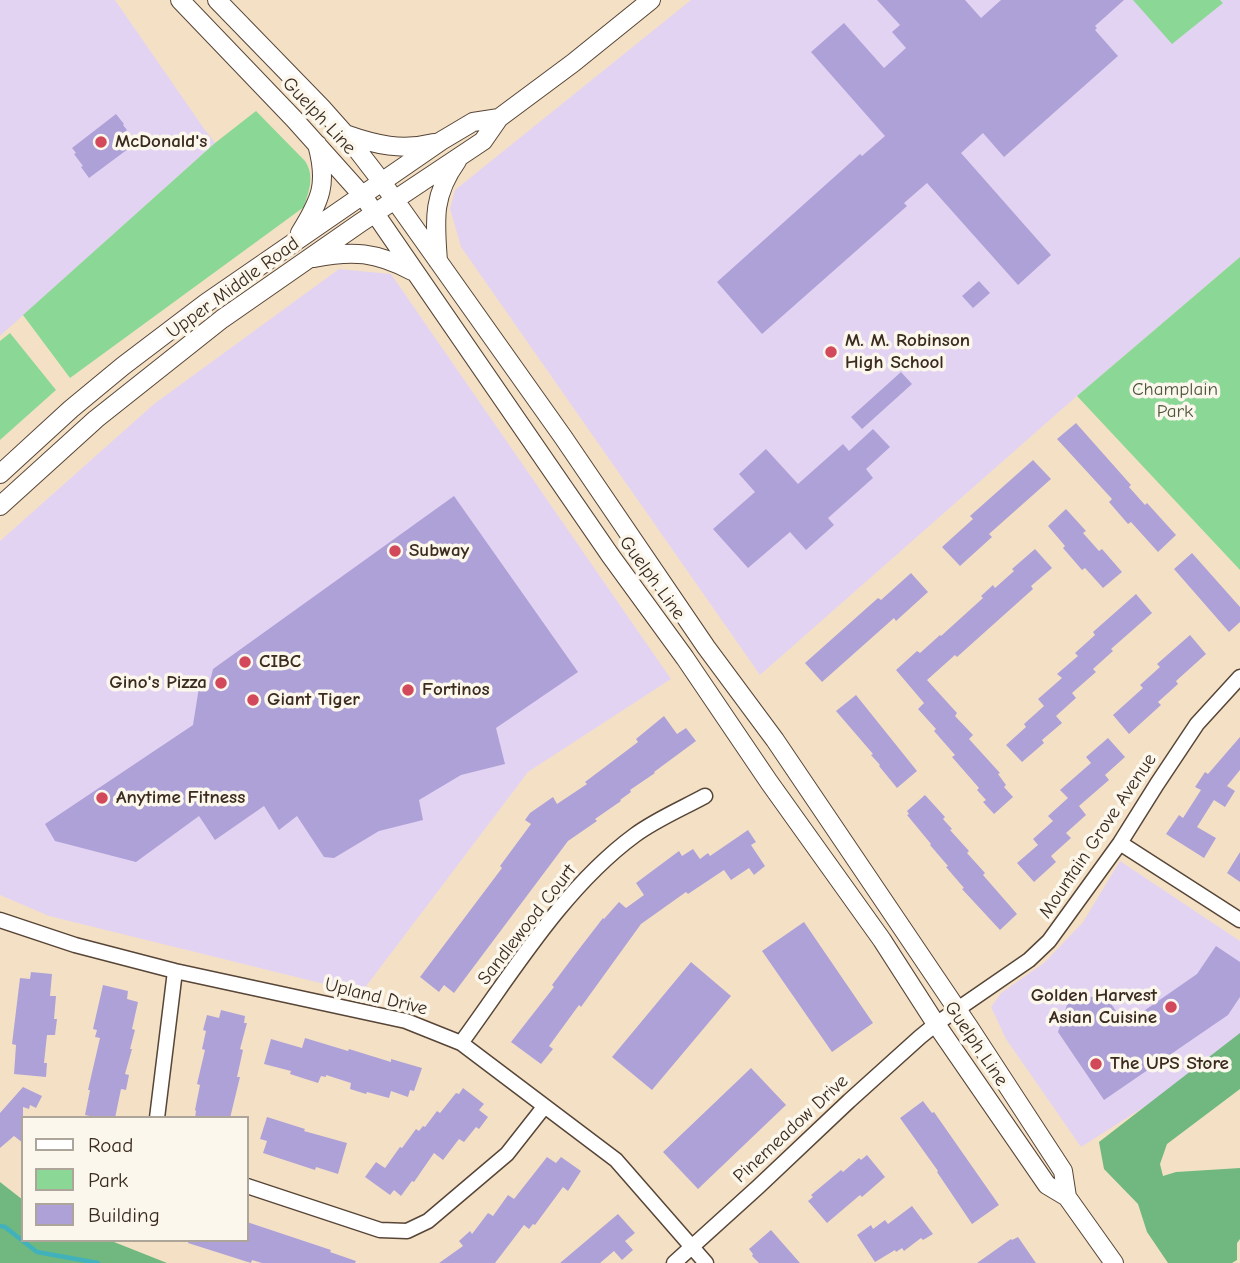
<!DOCTYPE html>
<style>
body{margin:0}
#map{position:relative;width:1240px;height:1263px;overflow:hidden;background:#f4e1c5;font-family:"Comic Neue",sans-serif}
canvas{display:block}
.legend{position:absolute;left:21px;top:1116px;width:228px;height:126px;box-sizing:border-box;background:#fbf7ec;border:2px solid #aea59a;margin:0;padding:9px 12px;list-style:none;font-size:21px;color:#3b2a1e}
.legend li{display:flex;align-items:center;gap:14px;height:35px}
.legend b{width:35px;border:2px solid #aea59a}
</style>
<div id="map">
<canvas width="1240" height="1263"></canvas>
<ul class="legend">
<li><b style="height:9px;background:#fff"></b>Road</li>
<li><b style="height:19px;background:#8bd896"></b>Park</li>
<li><b style="height:19px;background:#aea1d8"></b>Building</li>
</ul>
</div>
<script>
const g = document.querySelector('canvas').getContext('2d');
g.lineJoin = 'round';
function fill(path, color) { g.fillStyle = color; g.fill(path, 'evenodd'); }
function trace(path, color, width, dash) { g.strokeStyle = color; g.lineWidth = width; g.lineCap = dash ? 'butt' : 'round'; g.setLineDash(dash || []); g.stroke(path); }
function write(font, color, halo, rows, align = 'center') {
  g.font = font + ' "Comic Neue",sans-serif'; g.lineWidth = 7; g.setLineDash([]); g.textBaseline = 'middle'; g.strokeStyle = halo; g.fillStyle = color; for (const [text, x, y, turn = 0] of rows) {
    g.save(); g.translate(x, y); g.rotate((+turn || 0) * Math.PI / 180); g.textAlign = isNaN(turn) ? turn : align; if (halo) g.strokeText(text, 0, 0); g.fillText(text, 0, 0); g.restore();
  }
}
fill(new Path2D(`
 M0,0H115L205,130L215,143L0,336Z
 M691,0H1240V257L1077,396L760,675L461,247L450,209L455,190Z
 M339,269L391,274L671,679L528,772L361,993L49,916L0,895V541L154,404Z
 M1120,861L1240,941V1050L1155,1100L1081,1147L1006,1039L991,1007L1001,993L1044,963L1083,922Z`), '#e3d3f2');
fill(new Path2D(`
 M1133,0H1220L1223,3L1172,44Z
 M256,111L305,161C315,176 309,191 304,207L70,378L23,315L215,143Z
 M1240,257V570L1077,396Z
 M10,333L56,390L0,440V341Z`), '#8bd896');
fill(new Path2D(`
 M1240,1033V1089L1167,1144L1160,1164L1163,1176L1176,1172L1240,1168V1239L1237,1243V1260L1232,1263H1168L1147,1232L1138,1204L1104,1169L1099,1142Z
 M0,1182L23,1200V1240H109L167,1263H0Z`), '#70b87f');
trace(new Path2D(`
 M0,1226L5,1227L37,1252L98,1263`), '#41b1bb', 4.5);
fill(new Path2D(`
 M877,0H965L981,18L1001,0H1124L1095,26L1097,28L1095,30L1118,56L1004,157L983,133L961,153L1051,255L1018,285L927,183L904,203L907,206L762,334L717,282L860,154L862,156L885,136L811,52L844,23L884,68L906,48L892,32L900,25Z
 M116,114L124,124L123,125L127,130L119,136L128,149L89,178L81,167L83,166L74,154L76,153L72,148Z
 M979,281L990,293L973,308L962,296Z
 M901,372L912,384L862,429L851,417Z
 M1076,423L1131,485L1129,487L1145,505L1147,503L1176,535L1158,552L1131,522L1128,524L1109,502L1112,499L1057,439Z
 M873,429L890,447L866,469L873,478L828,518L834,525L806,550L790,532L748,568L713,529L755,492L739,474L766,449L798,484L843,444L849,451Z
 M1033,460L1051,479L989,534L992,537L960,566L942,547L973,519L970,516Z
 M454,496L578,672L496,728L505,764L461,775L419,800L423,820L379,831L334,858L324,857L297,816L279,830L264,806L215,840L199,816L136,862L55,841L45,824L193,725L199,687L208,689L213,669Z
 M1066,509L1086,531L1083,533L1099,551L1102,549L1122,572L1103,588L1085,568L1082,570L1063,548L1065,546L1048,526Z
 M1035,549L1052,568L1031,586L1033,589L957,657L955,655L927,680L957,713L955,716L973,735L969,739L1000,773L998,774L1006,785L1004,787L1013,797L994,814L983,802L986,800L977,790L979,788L952,757L955,755L934,731L936,729L918,709L924,703L896,670L917,651L920,653L940,635L941,636L983,598L981,596L993,585L995,588L1014,571L1012,569Z
 M1192,553L1240,607V622L1229,632L1174,569Z
 M911,573L928,592L896,621L894,618L822,682L805,663L878,598L881,600Z
 M1136,594L1152,613L1111,649L1113,651L1093,669L1096,672L1072,693L1076,698L1056,716L1062,723L1042,740L1044,743L1022,762L1006,745L1026,727L1024,724L1044,706L1038,699L1062,678L1057,674L1078,656L1075,653L1095,635L1093,632Z
 M1190,635L1206,654L1176,681L1178,684L1158,702L1161,705L1129,734L1113,715L1143,688L1140,685L1160,667L1157,664Z
 M856,695L917,771L897,788L879,766L880,765L871,755L873,754L836,711Z
 M664,716L677,734L686,728L696,741L654,772L655,773L630,790L631,792L620,800L621,801L595,819L597,821L568,841L454,993L444,985L439,992L420,977L502,868L500,866L531,824L525,820L530,813L553,797L557,804L587,784L585,782L638,742L636,739Z
 M1240,737V770L1227,786L1235,791L1225,807L1214,800L1197,827L1216,838L1204,858L1166,834L1179,815L1183,818L1201,790L1195,787L1205,772L1208,774Z
 M1108,738L1125,757L1105,775L1109,780L1079,806L1086,815L1066,833L1071,838L1051,856L1056,862L1034,882L1017,863L1038,845L1033,839L1053,821L1048,816L1068,798L1060,790L1091,763L1086,757Z
 M925,795L945,817L943,819L952,829L950,830L969,851L967,853L985,873L983,875L1017,914L1000,930L962,889L964,888L946,867L948,866L930,845L931,844L907,815L909,814L907,811Z
 M748,830L756,842L751,845L765,866L754,875L749,868L731,880L724,870L688,894L686,892L641,924L581,1007L579,1005L549,1046L553,1049L541,1064L511,1042L554,987L552,985L576,953L603,918L604,919L619,902L626,908L644,895L636,883L679,851L682,856L693,849L700,859L708,853L710,856Z
 M1240,852V882L1227,873Z
 M804,922L873,1023L832,1052L762,951Z
 M1216,946L1240,962V997L1228,1015L1104,1100L1058,1032L1067,1005L1079,996L1107,998L1125,1024L1197,974Z
 M691,962L731,996L652,1090L612,1057Z
 M31,972L52,974L50,996H56L54,1019H57L55,1035H47L44,1063H47L46,1077L14,1074L16,1045L12,1044L20,978L30,979Z
 M103,985L128,991L127,999L138,1002L132,1029L135,1030L130,1049H132L125,1074L129,1075L126,1090L121,1089L115,1118H99L85,1115L90,1090H88L100,1038L95,1037L97,1030L93,1029Z
 M221,1010L245,1016L244,1023H247L240,1049L243,1050L237,1077H240L230,1118H195L196,1111L195,1110L200,1085L197,1084L205,1050L202,1049L206,1031L203,1030L207,1015L219,1018Z
 M305,1038L348,1051L349,1049L391,1062V1059L422,1068L414,1091L410,1090L408,1097L391,1091L389,1098L367,1092L366,1094L350,1089L351,1083L326,1075V1077L321,1076L318,1083L290,1074L291,1071L264,1064L271,1039L302,1048Z
 M751,1068L786,1105L698,1189L663,1152Z
 M23,1087L42,1096L36,1108L30,1105L29,1109L23,1107V1143L14,1136L0,1148V1113Z
 M463,1088L484,1104L479,1110L488,1117L479,1129L476,1127L464,1142L459,1139L443,1160L434,1153L414,1182L412,1181L401,1196L394,1190L390,1195L365,1177L376,1162L385,1168L400,1147L402,1148L416,1129L419,1131L423,1126L425,1127L437,1111L440,1113L456,1093L459,1094Z
 M923,1101L932,1113L934,1112L999,1205L972,1224L937,1172L938,1171L900,1118Z
 M267,1117L305,1129L304,1131L347,1143L338,1174L316,1167L315,1170L263,1153L267,1141L260,1139Z
 M867,1155L885,1177L862,1197L860,1195L827,1223L808,1201L813,1197L811,1195L841,1170L843,1172L859,1158L861,1160Z
 M547,1157L556,1163L561,1157L581,1171L568,1191L563,1187L535,1225L533,1224L529,1229L524,1225L495,1263H439L463,1246L459,1241L470,1231L472,1234L488,1213L493,1216L508,1195L514,1199Z
 M912,1206L933,1234L923,1240L921,1238L904,1251L902,1248L896,1252L895,1250L875,1262L857,1235L871,1225L873,1229L885,1220L888,1224Z
 M618,1214L635,1233L625,1241L633,1250L622,1260L614,1251L600,1263H560Z
 M247,1222L331,1250L330,1252L356,1261L355,1263H262L252,1260L251,1263L188,1243L189,1240H247Z
 M771,1230L800,1263H759L752,1256L753,1254L749,1249Z
 M1018,1237L1036,1263H977L1011,1239L1012,1240Z`), '#aea1d8');
const minor = new Path2D(`
 M1120,843L1240,920
 M0,920L75,945L175,971L406,1021L461,1043L616,1160L706,1263
 M461,1043C513,972 563,888 635,835C655,820 683,808 705,796
 M157,1118L175,971
 M247,1186L380,1230L407,1231L428,1221L507,1154L544,1107
 M674,1263L758,1187L849,1101L920,1037L936,1024L1029,960L1049,941L1120,843L1157,784L1197,724L1240,677`);
const major = new Path2D(`
 M180,0L294,119L363,196L610,555L685,658L769,782L882,940L936,1024L1047,1185L1067,1197L1114,1263
 M217,0L321,107L345,134L382,182L563,437L706,647L775,740L969,1027L1063,1171L1067,1197
 M345,134C376,145 402,151 434,143
 M300,233C321,199 328,184 317,144
 M314,258C353,250 376,252 412,271
 M438,261C435,220 432,196 457,161
 M0,474L71,409L123,366L206,303L441,141L473,122L499,118
 M0,506L96,419L222,319L360,223L483,141L499,118L573,63L651,0`);
trace(minor, '#574537', 17);
trace(major, '#574537', 20);
trace(minor, '#fff', 14);
trace(major, '#fff', 18);
for (const [x, y, r, color] of [
 [101,142,7,"#d1495b"],
 [831,352,7,"#d1495b"],
 [395,551,7,"#d1495b"],
 [245,662,7,"#d1495b"],
 [221,683,7,"#d1495b"],
 [408,690,7,"#d1495b"],
 [253,700,7,"#d1495b"],
 [102,798,7,"#d1495b"],
 [1171,1007,7,"#d1495b"],
 [1096,1064,7,"#d1495b"]
]) { const dot = new Path2D(); dot.arc(x, y, r, 0, 2 * Math.PI); g.fillStyle = color; g.fill(dot); trace(dot, '#fbf7ec', 2.5); }
write('19px', '#3b2a1e', '#fbf7ec', [
 ["Guelph Line",319,116,47],
 ["Upper Middle Road",233,288,-36],
 ["Guelph Line",652,578,54],
 ["Mountain Grove Avenue",1098,836,-56],
 ["Sandlewood Court",527,925,-52],
 ["Upland Drive",376,997,14],
 ["Guelph Line",976,1044,56],
 ["Pinemeadow Drive",791,1129,-43]
]);
write('bold 19px', '#3b2a1e', '#fbf7ec', [
 ["McDonald's",115,142],
 ["M. M. Robinson",845,341],
 ["High School",845,363],
 ["Subway",409,551],
 ["CIBC",259,662],
 ["Gino's Pizza",207,683,"right"],
 ["Fortinos",422,690],
 ["Giant Tiger",267,700],
 ["Anytime Fitness",116,798],
 ["Golden Harvest",1157,996,"right"],
 ["Asian Cuisine",1157,1018,"right"],
 ["The UPS Store",1110,1064]
], 'left');
write('19px', '#4f563c', '#fbf7ec', [
 ["Champlain",1175,390],
 ["Park",1175,412]
]);
</script>
